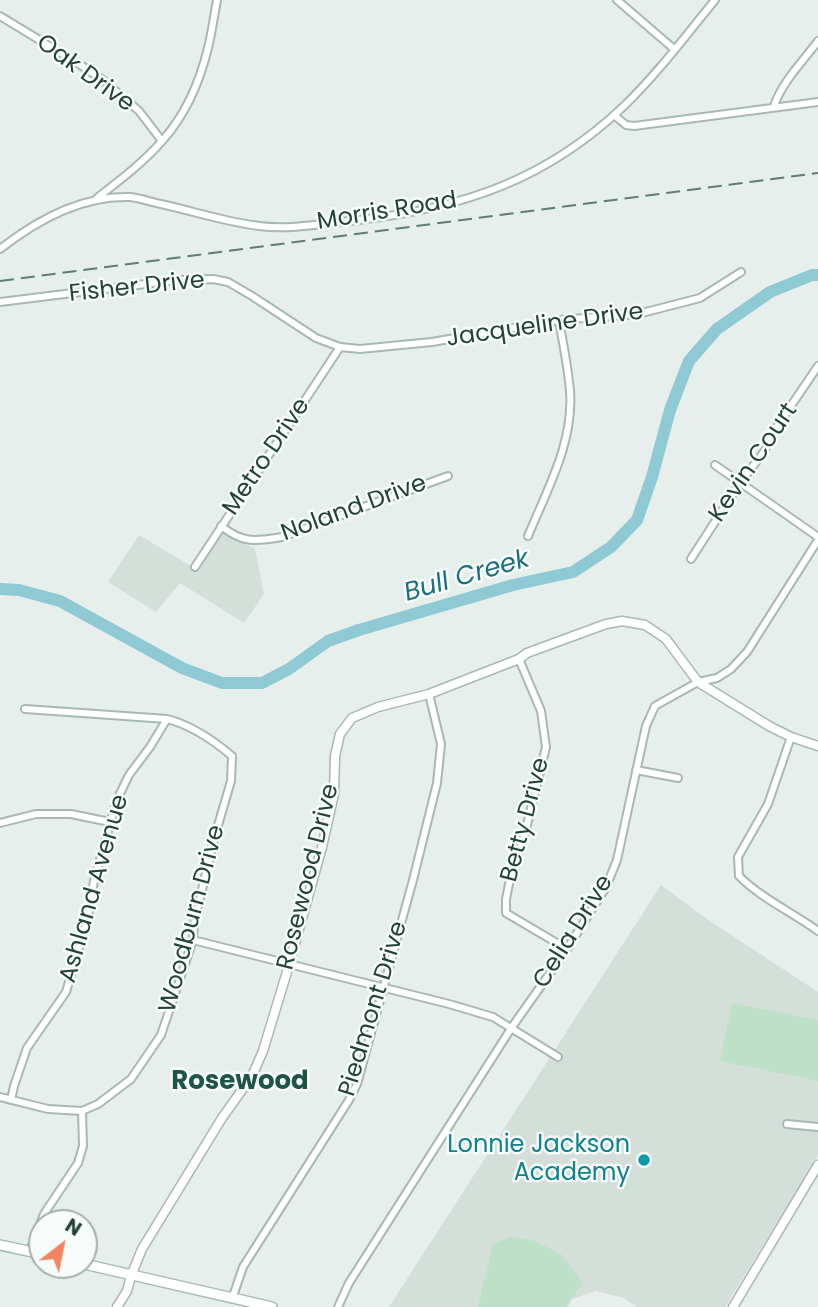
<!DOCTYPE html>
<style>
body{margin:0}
#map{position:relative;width:818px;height:1307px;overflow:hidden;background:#e6efeb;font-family:Poppins,sans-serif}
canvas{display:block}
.north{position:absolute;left:28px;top:1209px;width:70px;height:70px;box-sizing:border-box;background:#f7fbf9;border:2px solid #a3b1ad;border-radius:50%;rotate:32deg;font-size:19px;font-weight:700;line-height:28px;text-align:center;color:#24423a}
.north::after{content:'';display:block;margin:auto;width:24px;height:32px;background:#f4845f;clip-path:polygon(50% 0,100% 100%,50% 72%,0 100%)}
</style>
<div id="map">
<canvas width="818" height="1307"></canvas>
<div class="north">N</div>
</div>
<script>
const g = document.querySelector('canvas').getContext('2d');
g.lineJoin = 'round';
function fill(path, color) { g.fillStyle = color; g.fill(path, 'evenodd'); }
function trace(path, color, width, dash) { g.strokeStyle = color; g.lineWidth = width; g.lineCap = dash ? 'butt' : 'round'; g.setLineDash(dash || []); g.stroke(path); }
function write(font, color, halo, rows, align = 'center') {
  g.font = font + ' Poppins,sans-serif'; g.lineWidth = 5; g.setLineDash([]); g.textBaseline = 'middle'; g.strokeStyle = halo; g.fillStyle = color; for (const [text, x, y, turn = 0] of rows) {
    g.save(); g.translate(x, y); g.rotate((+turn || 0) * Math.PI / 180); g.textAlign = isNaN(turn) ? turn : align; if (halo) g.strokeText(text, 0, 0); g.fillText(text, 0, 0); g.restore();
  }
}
fill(new Path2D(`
 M223,532L255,549L264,594L244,623L180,583L156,612L108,582L139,535L199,571Z
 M661,885L707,919L818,992V1156L725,1307H637L624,1298L596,1291L572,1299L568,1307H389Z`), '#d4dfda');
fill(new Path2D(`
 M732,1003L818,1020V1081L720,1061Z
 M511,1237L535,1241L561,1254L583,1283L566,1307H478L493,1244Z`), '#bfe0c8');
trace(new Path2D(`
 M0,589L19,590L60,601L182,668L222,683H262L289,669L328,641L359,630L513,585L573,572L611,547L637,520L652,477L670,410L689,361L717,329L770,292L812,275H818`), '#8ec9d4', 12);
const minor = new Path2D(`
 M617,0L674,49
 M0,16L79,64L103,80L139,111L162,141
 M774,106C782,82 803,61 818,41
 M614,115L626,125L634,126L818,102
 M97,198C120,180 144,162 163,140C185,115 200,81 208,48C212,32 214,16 217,0
 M0,249C37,220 81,195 130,197C140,198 151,202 161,204C193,211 225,222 259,226C291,230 327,223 359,220C464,208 548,179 625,105C658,73 686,35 715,0
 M0,302L178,280L213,279L228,282L252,296L316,338L340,347L360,349L432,342L559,320L638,314L700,298L741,272
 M715,465L818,537
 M221,526C244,544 255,541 282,537L448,476
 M528,536C547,490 574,442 570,391C568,367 563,344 559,320
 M691,559L740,483L763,453L778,425L818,366
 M195,567L340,347
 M519,659L541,711L546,747L525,833L510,879L506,899V913L567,949
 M791,737L768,804L738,857L739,876C762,899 792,912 818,931
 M636,770L678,778
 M0,823L36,814H71L110,822
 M193,940L449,1004L493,1017L558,1057
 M0,1097L48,1109L82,1111L98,1104L131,1079L161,1035L193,940L194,923L214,839L231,781L232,756C213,740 191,725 167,719L25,709
 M11,1100L14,1086L27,1048L66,992L88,916L94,881L116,802L129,775L150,747L167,719
 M787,1124L818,1127
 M30,1251L44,1214L78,1163L83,1146L82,1111
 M232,1299L243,1267L349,1100L357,1084L413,880L437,783L441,744L429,694
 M338,1307L349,1283L370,1250L512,1027L567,949L606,887L617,860L646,726L655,706L698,682L717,678L731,669L747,652L818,540`);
const tertiary = new Path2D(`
 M117,1307L127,1291L131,1276L142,1249L222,1118L252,1076L263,1051L289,965L322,847L334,794L335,756L340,734L352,718L378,707L429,694L519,659L527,653L606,624L622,621L645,625L666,639L698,682L769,726L791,737L818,746
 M733,1307L818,1165`);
const secondary = new Path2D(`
 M0,1245L42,1254
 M84,1264L272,1307`);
trace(minor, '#a8b8b2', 10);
trace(tertiary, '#a8b8b2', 11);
trace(secondary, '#a4bbb3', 12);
trace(minor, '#fff', 6);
trace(tertiary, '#fff', 8);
trace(secondary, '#fff', 9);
trace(new Path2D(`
 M0,281L818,173`), '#5f7d75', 2, [14, 7]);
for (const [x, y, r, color] of [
 [644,1160,7,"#0f9aa8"]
]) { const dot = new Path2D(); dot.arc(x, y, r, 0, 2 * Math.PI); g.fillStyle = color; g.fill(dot); trace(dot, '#f7fbf9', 2.5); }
write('24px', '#24423a', '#f7fbf9', [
 ["Oak Drive",85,74,36],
 ["Morris Road",387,212,-9],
 ["Fisher Drive",137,288,-6],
 ["Jacqueline Drive",545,326,-8],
 ["Metro Drive",267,457,-56],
 ["Kevin Court",754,463,-56],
 ["Noland Drive",354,509,-20],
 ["Betty Drive",526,820,-75],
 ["Rosewood Drive",309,877,-76],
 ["Ashland Avenue",95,889,-74],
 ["Woodburn Drive",193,919,-75],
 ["Celia Drive",574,932,-58],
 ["Piedmont Drive",374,1009,-73]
]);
write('24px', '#0d838f', '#f7fbf9', [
 ["Lonnie Jackson",630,1146],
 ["Academy",630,1174]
], 'right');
write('italic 26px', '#1c6f80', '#f7fbf9', [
 ["Bull Creek",467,577,-16]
]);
write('bold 26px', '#1f5548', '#f7fbf9', [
 ["Rosewood",240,1082]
]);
</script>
